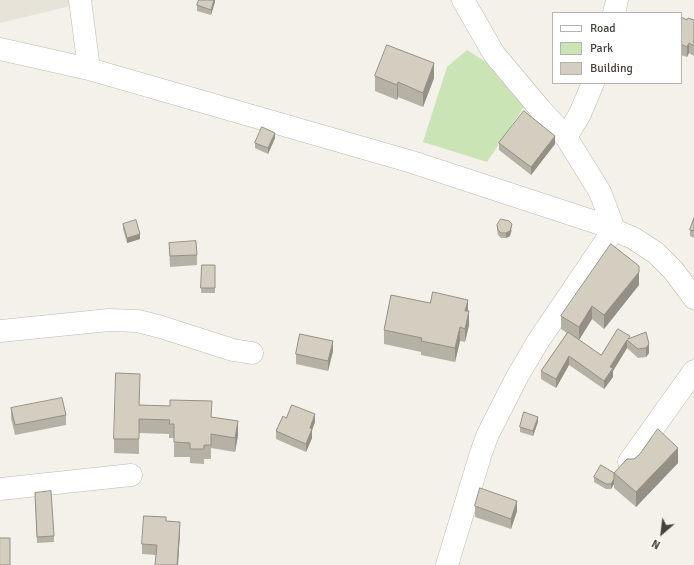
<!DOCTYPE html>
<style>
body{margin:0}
#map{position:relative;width:694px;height:565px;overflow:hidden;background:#f3f1e9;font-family:Signika,sans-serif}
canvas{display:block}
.legend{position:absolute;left:552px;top:12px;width:130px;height:72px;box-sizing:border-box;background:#fff;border:1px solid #b5b3af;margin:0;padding:5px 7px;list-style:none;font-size:12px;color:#464238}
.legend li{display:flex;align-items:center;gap:8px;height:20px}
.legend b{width:20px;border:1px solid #b5b3af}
.north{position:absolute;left:642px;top:513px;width:40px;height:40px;-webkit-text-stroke:3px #fff;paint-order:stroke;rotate:208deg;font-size:11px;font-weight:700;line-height:16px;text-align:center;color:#464238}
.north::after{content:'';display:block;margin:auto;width:14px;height:18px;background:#464238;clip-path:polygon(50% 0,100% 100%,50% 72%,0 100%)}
</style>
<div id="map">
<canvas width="694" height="565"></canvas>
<ul class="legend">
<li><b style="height:5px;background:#fff"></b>Road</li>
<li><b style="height:11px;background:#cbe4b6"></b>Park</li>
<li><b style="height:11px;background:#d4cec0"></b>Building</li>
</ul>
<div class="north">N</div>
</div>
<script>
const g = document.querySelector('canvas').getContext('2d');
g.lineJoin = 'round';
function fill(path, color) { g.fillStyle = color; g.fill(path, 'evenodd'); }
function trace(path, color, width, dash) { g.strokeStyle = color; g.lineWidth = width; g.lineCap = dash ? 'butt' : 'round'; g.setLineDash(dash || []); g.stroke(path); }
fill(new Path2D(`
 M0,0H95L0,23Z`), '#e7e3d8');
fill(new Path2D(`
 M467,50L507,75L526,104L487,162L423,142L447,67Z`), '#cbe4b6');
const minor = new Path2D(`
 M80,0L89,69
 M463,0L494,54L541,110L566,137
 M614,13L617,0
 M0,49L89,69L412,162L598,223L633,238L656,253L673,270L694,298
 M0,331L109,320L138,321L161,327L233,350L252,353
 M629,462L694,371
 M0,489L131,475
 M447,565L481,453L488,434L517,377L537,343L614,229L600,192L566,137L580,114L593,83`);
trace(minor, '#beb9ad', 23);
trace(minor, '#fff', 22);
fill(new Path2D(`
 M215,0L211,15L197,11V5Z
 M681,17L687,20H694V56L689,53L687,57L681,55Z
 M375,76L434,78L423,107L398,97L397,100L375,91Z
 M275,138L268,154L255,148V143Z
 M499,143L555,144L531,175L499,150Z
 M694,218V238L690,236V230Z
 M123,224L140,239L127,243L123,229Z
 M497,225L512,230L510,236L506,238H501L498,235L497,230Z
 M169,243L197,255V265L170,267Z
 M202,265H215V293H201Z
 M639,285L604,329L592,319L579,340L601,355L630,338L646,332L649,353L646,357L638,358L627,348L613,371V377L604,389L569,365L556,388L541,379V371L567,333L561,329V316Z
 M430,303L468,311L469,325L465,342L460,341L455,362L421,355V352L384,344V330Z
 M333,351L328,371L296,364V354Z
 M140,388L139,405L212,417L238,435L235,452L211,448V459H204V464L190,463V457H174V438H169V434L139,433V454L114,453V439Z
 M11,408L66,415V425L15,435L11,418Z
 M286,418L315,422L312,430V438L306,452L276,439V431Z
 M538,422L533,436L520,432V427Z
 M678,463L636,507L614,488V484L611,489H606L594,482V477Z
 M35,498L54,536V542L37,543Z
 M475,506L517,511L511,529L475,517Z
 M166,521L180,532L178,565H155L156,555L142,554V544Z`), '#b6b1a5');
fill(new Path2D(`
 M214,0H215V2L211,15V10Z
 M689,43V53L687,57V47Z
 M434,63V78L423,107V93Z
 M398,82V97L397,100V85Z
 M275,133V138L268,154V148Z
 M555,136V144L531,175V167Z
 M512,224L510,236L506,238V233Z
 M140,234V239L127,243V238Z
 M639,272V285L604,329V315Z
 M468,300V314L465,311Z
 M592,306V319L579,340V327Z
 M469,311V325L465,342V329Z
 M460,327V341L455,362V348Z
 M627,340V348L613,371V377L604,389V381L610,367Z
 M333,341V351L328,371V361Z
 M649,344V353L646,357V348Z
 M569,356V365L556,388V379Z
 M315,414V422L312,430V438L306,452V444L310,428Z
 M538,417V422L533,436V431Z
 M238,421V435L235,452V438Z
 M678,448V463L636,507V492Z
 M614,479V484L611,489V484Z
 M517,501V511L511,529V519Z
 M180,522V532L178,565H177Z`), '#949086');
const building = new Path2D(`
 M199,0H214L211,10L197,5Z
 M681,17L687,20L688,18L694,20V46L689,43L687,47L681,44Z
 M387,45L434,63L423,93L398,82L397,85L375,76Z
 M524,111L555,136L531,167L499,143Z
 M262,127L275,133L268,148L255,143Z
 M694,218V231L690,230Z
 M501,219L509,221L512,224L510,231L506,233H501L498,230L497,225Z
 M136,220L140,234L127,238L123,224Z
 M196,241L197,255L170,256L169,243Z
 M611,244L639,266V272L604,315L592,306L579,327L561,316Z
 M202,265H215V288H201Z
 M433,292L468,300L465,311H469L465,329L460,327L455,348L421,341L422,338L384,330L391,295L430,303Z
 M618,329L630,336L628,339L646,332L649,344L646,348L638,349L627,340L610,367L613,368L604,381L569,356L556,379L541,371L568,332L601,355Z
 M300,334L333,341L328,361L296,354Z
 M116,373L140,374L139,405L170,406V400L212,401L211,417L238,421L235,438L211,434V445H204V449H190V443L174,442V424H169L170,420L139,419V439H114Z
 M62,398L66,415L15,425L11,408Z
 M292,405L315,414L310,428L312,429L306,444L276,431L283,416L286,418Z
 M524,412L538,417L533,431L520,427Z
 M658,429L678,448L636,492L614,473L627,459H634L639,455Z
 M601,465L614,473V479L611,484H606L594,477Z
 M480,488L517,501L511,519L475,506Z
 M51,491L54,536L37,537L35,493Z
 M144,516L166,517V521L180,522L177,565H155L157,545L142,544Z
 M0,538H10V565H0Z`);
fill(building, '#d4cec0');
trace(building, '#949086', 1);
</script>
